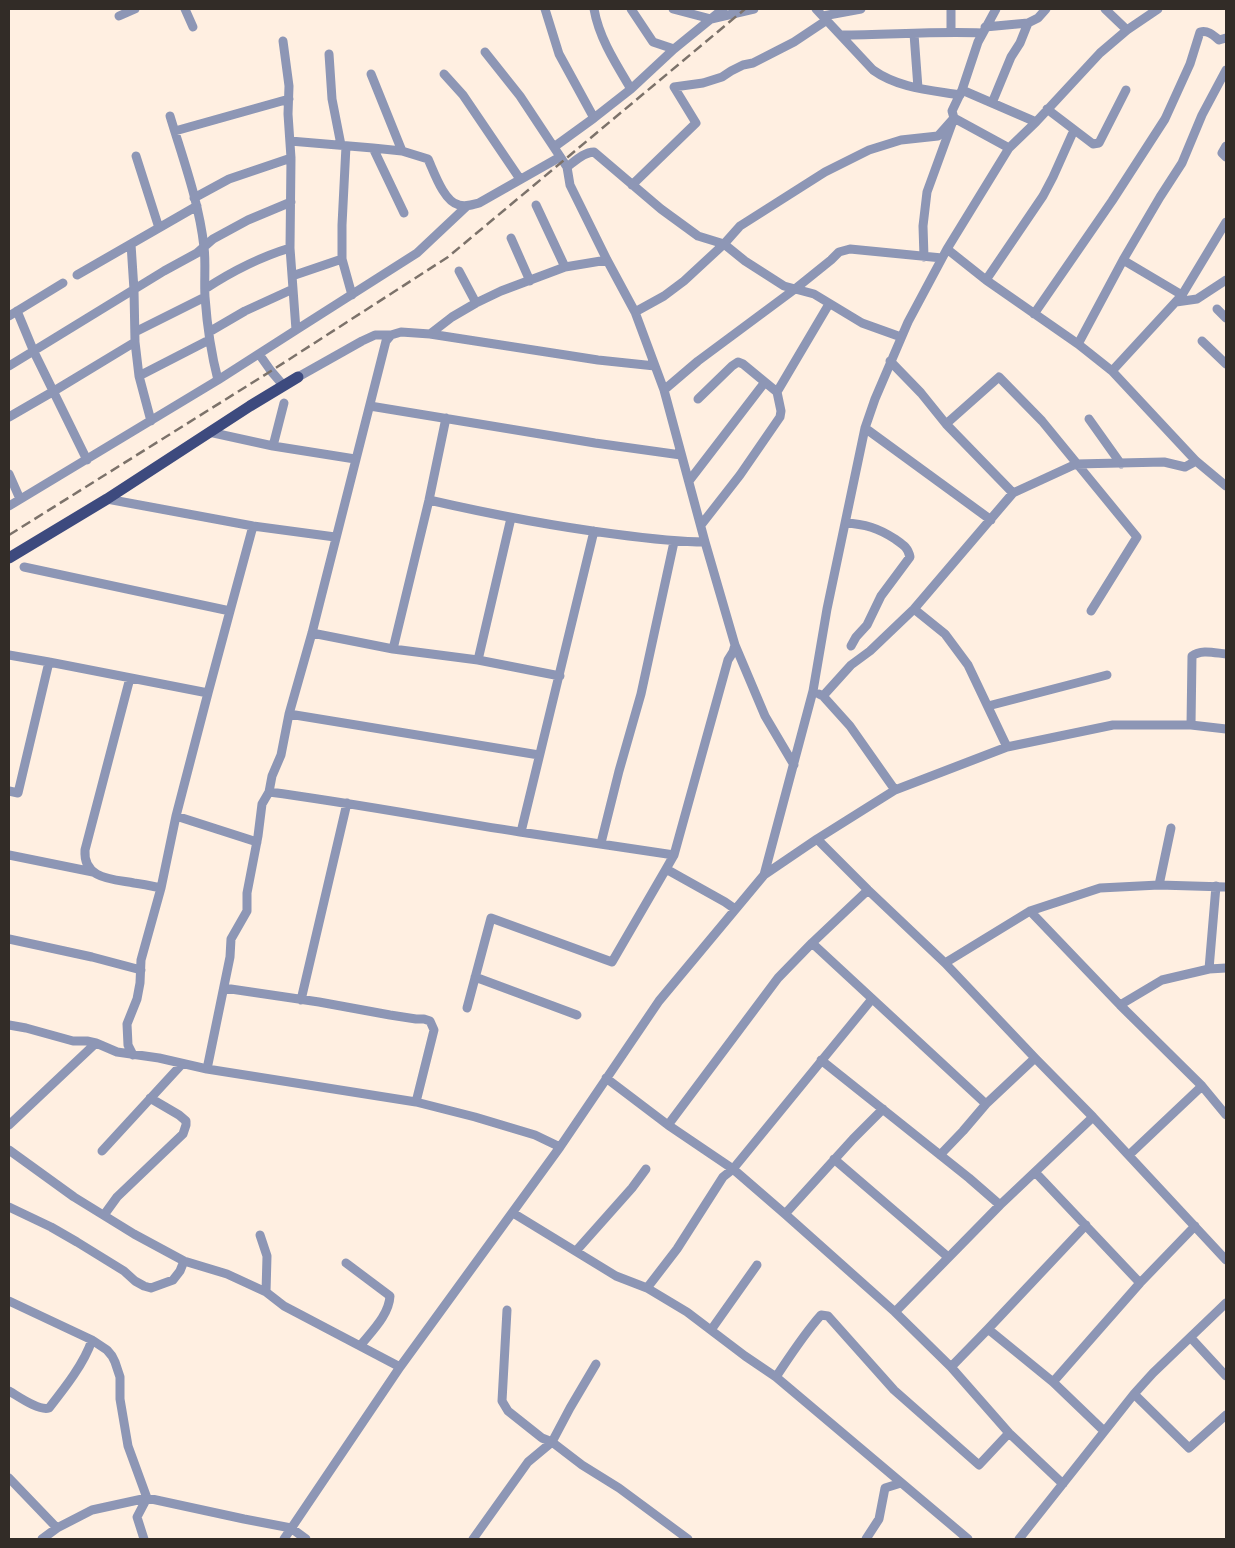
<!DOCTYPE html>
<style>
body{margin:0}
#map{position:relative;width:1235px;height:1548px;overflow:hidden;background:#ffefe1;font-family:"PT Sans",sans-serif}
canvas{display:block}
.frame{position:absolute;inset:0;border:10px solid #322c27;pointer-events:none}
</style>
<div id="map">
<canvas width="1235" height="1548"></canvas>
<div class="frame"></div>
</div>
<script>
const g = document.querySelector('canvas').getContext('2d');
g.lineJoin = 'round';
function trace(path, color, width, dash) { g.strokeStyle = color; g.lineWidth = width; g.lineCap = dash ? 'butt' : 'round'; g.setLineDash(dash || []); g.stroke(path); }
trace(new Path2D(`
 M185,9L193,27
 M545,9L559,54L594,118L554,147
 M631,9L653,42L674,49
 M673,9L711,19L754,9
 M816,9L873,70C898,88 930,90 960,95
 M1105,9L1127,30
 M119,16L135,9
 M823,16L861,9
 M985,27L1028,23L1038,18L1046,9
 M951,32V9
 M914,34L918,88
 M841,35C888,35 935,31 982,33
 M485,52L520,96L567,167L570,185L607,260L635,312L664,390L705,542L735,645L765,716L794,765
 M329,54L332,99L341,145
 M371,74L402,151
 M444,74L463,95L520,179
 M631,89L674,49L723,9
 M962,90L1036,122
 M992,103L1011,57L1020,43L1028,23
 M1047,109L1093,144L1099,143L1126,90
 M170,116C183,159 199,202 204,247C206,263 204,280 205,297C207,325 211,353 218,380
 M594,118L631,89C616,64 599,38 594,9
 M175,131L289,99
 M290,141L373,148L402,151L428,159C434,172 444,202 459,205C466,207 472,205 479,203L560,157
 M346,146L342,225V259L352,295
 M1226,146L1222,153L1226,157
 M373,148L404,213
 M136,156L159,228
 M567,167C575,161 584,152 594,152L661,209L698,236L724,244L745,261L784,286L814,294L862,323L901,337
 M632,185L696,123L674,87L703,83L722,77L731,71L743,65L753,63L794,42L827,20
 M194,198L229,179L291,158
 M536,205L565,267
 M511,238L530,281
 M131,244L134,290L135,342L139,376L151,421
 M947,249L986,280L1078,344L1112,371L1196,461L1226,486
 M924,257L923,226L927,192L954,118L952,111L962,90L978,42L996,9
 M1123,260L1182,295
 M459,271L476,303
 M77,275L197,206
 M292,276L342,259
 M986,280L1043,196L1053,177L1074,130
 M205,289C231,272 260,257 290,248
 M1176,302L1197,299L1226,280
 M1217,309L1226,318
 M17,311L34,352L87,460
 M635,312L664,296L684,281L724,244L740,226L825,172L869,150L901,140L938,136L954,118L1009,148
 M1034,314L1112,201L1165,119L1190,64L1200,32C1208,30 1213,35 1219,40L1226,38
 M9,316L63,283
 M296,330L417,253L467,206
 M135,332L205,297
 M209,332L245,311L293,289
 M430,334L452,317L476,303L501,291L565,267L607,260
 M1202,341L1226,364
 M1078,344L1123,260L1160,197L1182,163L1202,115L1226,70
 M259,354L271,371L283,385
 M890,361L921,393L946,424L1013,493
 M9,366L164,271L197,253L213,239L248,220L291,202
 M1112,371L1182,295L1226,222
 M139,376L209,340
 M298,377L362,341L375,335H391
 M664,390L698,361L795,289L831,260L839,252L850,249L942,258
 M698,399L732,366L738,362L743,364L777,392
 M370,406L595,443L681,455
 M9,417L54,391L135,342
 M1089,419L1121,464
 M946,424L999,377L1042,421L1137,537L1091,611
 M865,428L991,520
 M209,432L273,446L284,403
 M273,446L355,459
 M9,474L20,499
 M689,481L765,382
 M107,499L253,526L335,537
 M429,500C490,514 552,526 614,534C644,538 674,542 705,542
 M9,506L218,380L296,330L290,248L291,158L288,114L289,86L283,41
 M845,523C865,524 878,528 895,539C902,544 908,547 910,557L881,596L867,625L856,637L851,646
 M701,525L740,475L780,417L781,411L777,392L829,304
 M24,567L230,611L253,526
 M914,609L945,634L968,665L1007,747
 M312,633L393,649L478,660L560,676
 M393,649L429,500L446,418
 M9,655L49,662L208,693L230,611
 M478,660L511,518
 M130,678L85,850C83,879 112,879 134,883C143,884 152,886 161,888L141,960L140,983L137,999L127,1024L128,1045L133,1055
 M819,694L823,696L850,726L895,790
 M823,696L851,665L870,651L914,609L1013,493L1076,464L1164,462L1185,467L1196,461
 M988,706L1107,675
 M289,714L539,755
 M1191,725L1192,656C1201,649 1215,653 1226,654
 M9,791L18,793L49,662
 M269,792C353,803 436,819 520,832C571,840 623,847 674,855L728,660L733,652L735,645
 M176,816L257,842
 M521,832L594,531
 M817,839L868,890L945,963L1035,1058L1093,1117L1226,1260
 M601,843L619,771L641,694L674,542
 M9,855L93,872
 M674,855L666,869L725,902L735,909
 M764,875L813,691L827,609L865,428L875,399L908,322L947,249L1009,148L1036,122L1100,53L1127,30L1158,9
 M1159,885L1171,828
 M161,888L176,816L208,693
 M1030,911L1120,1005L1202,1086L1226,1115
 M9,939L92,957L141,970
 M812,943L986,1104
 M945,963L1030,911L1100,888L1159,885L1226,887
 M1209,969L1216,886
 M475,977L577,1015
 M224,988L319,1002L390,1015L416,1019H424L430,1021L434,1030L416,1102
 M301,1000L347,803
 M1120,1005L1162,980L1209,969L1226,968
 M467,1008L491,918L612,962L666,869
 M9,1025L26,1028L73,1041H87L96,1043L117,1052L159,1058L207,1069L416,1102L475,1117L535,1135L560,1147
 M821,1060L969,1178L1000,1205
 M207,1069L230,957L231,939L247,911V893L258,836L262,804L269,792L272,776L281,755L289,714L312,633L386,341L391,335L401,332L430,334L598,360L655,366
 M606,1078L668,1125L733,1169L785,1214L895,1312L951,1367L1009,1433L1063,1484
 M9,1125L96,1043
 M668,1125L778,978L812,943L868,890
 M9,1150L74,1197L134,1234L184,1261L227,1274L266,1292L284,1306L400,1367
 M102,1151L182,1064
 M940,1155L963,1131L986,1104L1035,1058
 M1129,1155L1202,1086
 M834,1159L948,1257
 M1035,1172L1140,1283
 M9,1207L51,1227L77,1242L124,1271L135,1281L144,1286L151,1288L173,1280L180,1271L184,1261
 M513,1213L616,1276L647,1288L687,1312L745,1356L776,1377L968,1539
 M785,1214L853,1139L883,1109
 M104,1215L117,1197L183,1134L186,1125V1121L179,1115L150,1098
 M260,1235L267,1256L266,1292
 M576,1251L632,1188L646,1169
 M346,1263L390,1296C389,1315 372,1331 360,1346
 M647,1288L677,1249L723,1177L733,1169L872,999
 M9,1301L92,1340L107,1350L112,1356L115,1362L120,1377V1399L128,1446L147,1498L137,1517L144,1539
 M507,1310L502,1401L508,1411L542,1438L552,1442L582,1465L619,1488L688,1539
 M895,1312L1000,1205L1093,1117
 M988,1329L1053,1382L1104,1431
 M711,1330L757,1265
 M1191,1338L1226,1376
 M951,1367L988,1329L1086,1225
 M776,1377C790,1356 804,1334 821,1315L828,1316L894,1390L979,1465L1009,1433
 M1053,1382L1140,1283L1195,1226
 M9,1391C18,1396 38,1411 49,1408C64,1389 84,1364 92,1340
 M1134,1394L1189,1448L1226,1415
 M9,1478L57,1528
 M42,1539L57,1528L92,1510L147,1498L244,1519L291,1528L306,1539
 M284,1539L400,1367L560,1147L659,1001L764,875L817,839L895,790L1007,747L1113,725H1191L1226,729
 M473,1539L528,1462L552,1442L570,1408L596,1364
 M866,1539L879,1519L885,1488L901,1483
 M1019,1539L1134,1394L1153,1373L1226,1303`), '#8d96b5', 9);
trace(new Path2D(`
 M9,558L107,499L250,406L298,377`), '#3d4a7e', 11);
trace(new Path2D(`
 M9,535L271,371L448,257L745,9`), '#7c726a', 2.5, [10, 5]);
</script>
